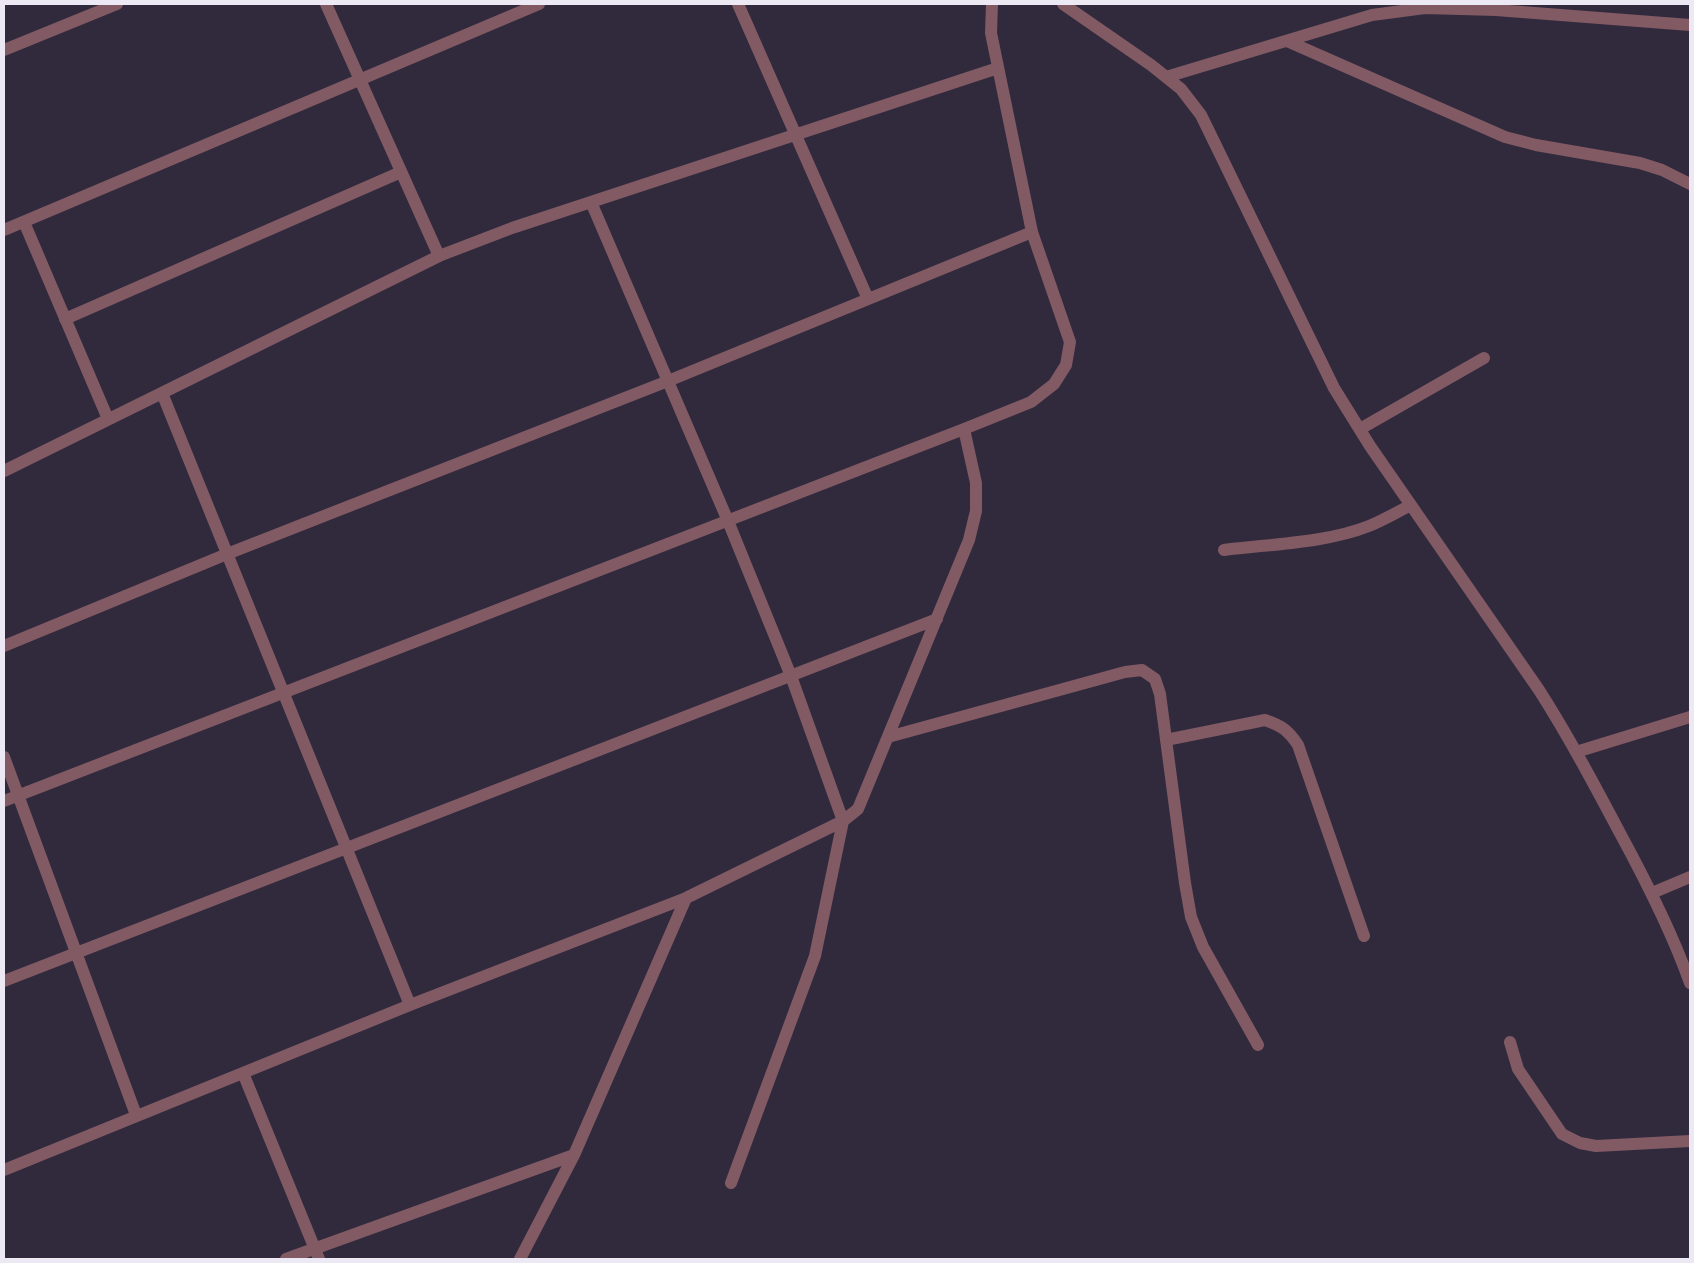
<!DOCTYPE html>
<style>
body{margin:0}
#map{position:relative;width:1694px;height:1263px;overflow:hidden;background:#312a3d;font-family:Ubuntu,sans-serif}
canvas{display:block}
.frame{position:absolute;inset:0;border:5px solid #ece8f4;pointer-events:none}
</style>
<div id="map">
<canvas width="1694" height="1263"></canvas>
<div class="frame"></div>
</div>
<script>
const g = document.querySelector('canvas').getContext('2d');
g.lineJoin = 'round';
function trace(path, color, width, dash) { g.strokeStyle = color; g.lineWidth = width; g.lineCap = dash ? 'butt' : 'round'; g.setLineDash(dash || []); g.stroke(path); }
trace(new Path2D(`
 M326,4L439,256
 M738,4L868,299
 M1063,4L1151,65L1181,89L1201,115L1334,388L1370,446L1539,690C1569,737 1595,786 1621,835C1647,883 1672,932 1690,983
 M1287,41L1505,137L1536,145L1640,163L1662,170L1690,184
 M4,50L117,4
 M1166,77L1372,15L1425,8L1496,10L1690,25
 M24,222L108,419
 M4,230L539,4
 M65,319L401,172
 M162,393L410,1005
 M1360,429L1484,358
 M4,471L439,256L512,228L998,68
 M1224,550C1271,544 1326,543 1369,526C1384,520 1397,512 1411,505
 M4,646L227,554L668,381L1032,232
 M888,737L1125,672L1142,670L1155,679L1160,694L1185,883L1191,917L1203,947L1258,1045
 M1166,740L1265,720C1282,726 1288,730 1298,745L1364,936
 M1576,752L1690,717
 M4,757L136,1115
 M4,801L964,429L1031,402L1054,384L1066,365L1070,342L1032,232L991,33L992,4
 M1652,893L1690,877
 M4,981L937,619
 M1510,1042L1518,1069L1562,1134L1580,1143L1596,1146L1690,1141
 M243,1073L319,1259
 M4,1170L410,1005L686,898L843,821L791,676L728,521L591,202
 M731,1183L815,956L843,821L858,809L969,540L976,511V483L964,429
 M286,1259L574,1155
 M520,1259L574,1155L686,898`), '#815a64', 12);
</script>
